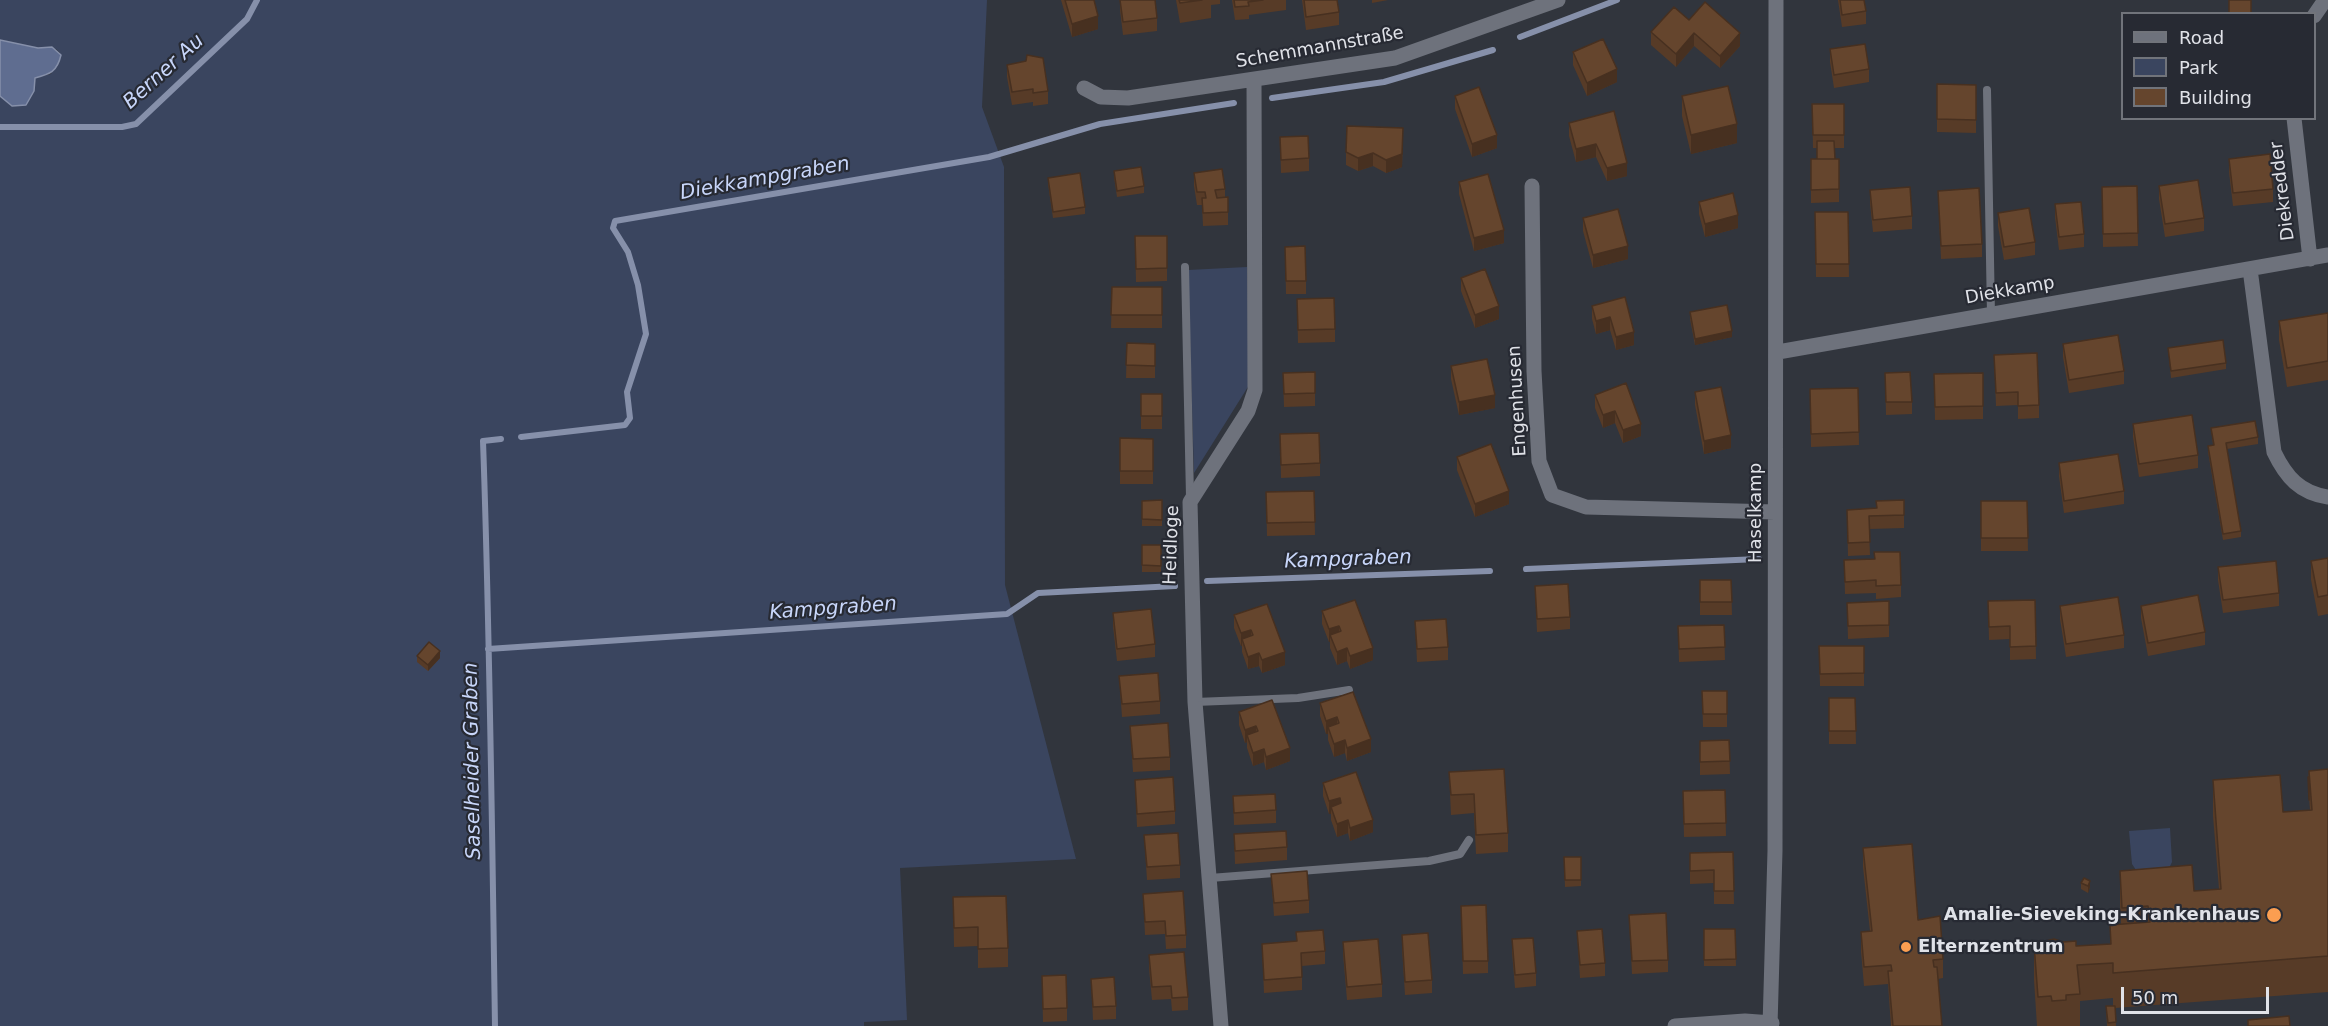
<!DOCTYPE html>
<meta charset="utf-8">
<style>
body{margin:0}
#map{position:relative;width:2328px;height:1026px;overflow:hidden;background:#31353d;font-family:"DejaVu Sans",sans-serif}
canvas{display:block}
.legend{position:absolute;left:2121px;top:12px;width:195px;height:108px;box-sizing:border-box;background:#272a33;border:2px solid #71747b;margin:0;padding:8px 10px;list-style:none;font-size:18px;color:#e0e2e8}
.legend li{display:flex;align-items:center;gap:12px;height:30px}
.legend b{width:30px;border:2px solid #71747b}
.scale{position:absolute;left:2121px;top:987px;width:148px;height:27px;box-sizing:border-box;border:3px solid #e0e2e8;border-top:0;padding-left:8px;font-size:18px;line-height:21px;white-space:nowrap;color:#e0e2e8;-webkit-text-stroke:4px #272a33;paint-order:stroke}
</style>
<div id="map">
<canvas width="2328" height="1026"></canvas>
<ul class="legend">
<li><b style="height:8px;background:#6e727c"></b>Road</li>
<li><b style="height:16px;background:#3a455f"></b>Park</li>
<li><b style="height:16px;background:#65452d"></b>Building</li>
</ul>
<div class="scale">50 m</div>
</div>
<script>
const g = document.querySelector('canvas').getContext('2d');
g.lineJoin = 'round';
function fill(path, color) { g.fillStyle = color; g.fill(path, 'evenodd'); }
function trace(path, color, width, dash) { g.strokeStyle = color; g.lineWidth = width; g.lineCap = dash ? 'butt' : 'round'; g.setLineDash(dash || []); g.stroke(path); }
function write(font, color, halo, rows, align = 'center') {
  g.font = font + ' "DejaVu Sans",sans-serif'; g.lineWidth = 4.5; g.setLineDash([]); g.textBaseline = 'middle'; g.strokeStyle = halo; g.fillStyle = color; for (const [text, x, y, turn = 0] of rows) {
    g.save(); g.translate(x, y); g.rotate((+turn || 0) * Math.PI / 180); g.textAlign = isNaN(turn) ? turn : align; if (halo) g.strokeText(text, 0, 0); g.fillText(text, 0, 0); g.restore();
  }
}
fill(new Path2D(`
 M0,0H987L982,107L1004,167L1005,585L1076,859L900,868L907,1020L864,1022V1026H0V96L12,106L34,91V78L51,74L60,53L56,49L38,48L0,40Z
 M1247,267L1251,382L1194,473L1188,270Z
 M2170,828L2172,862L2169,868L2136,870L2132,864L2129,831Z`), '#3a455f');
const water = new Path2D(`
 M0,40L38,48L52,47L61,55C57,72 50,74 35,78L34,91L26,105L12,106L0,96Z`);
fill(water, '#5f6d90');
trace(water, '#8690aa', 1.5);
trace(new Path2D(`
 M1520,37L1617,0
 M1272,98L1384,82L1493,50
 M0,127H122L136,124L247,19L257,0
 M521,437L625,425L630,418L627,392L646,334L638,285L628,252L613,228L615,221L989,157L1100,124L1234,103
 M1526,569L1759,559
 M1207,581L1490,571
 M488,649L1007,614L1038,593L1175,586
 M495,1026C492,831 490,636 483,441L501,439`), '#8690aa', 6);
trace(new Path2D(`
 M1987,90L1991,315
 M1185,267L1190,497
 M1195,702L1298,698L1349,690
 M1210,878L1429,861L1460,854L1469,840`), '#6e727c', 8);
trace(new Path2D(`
 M2314,16L2325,0
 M1084,88L1101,97L1128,98L1395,58L1558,0
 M2294,118L2310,259
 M1532,186L1534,371L1539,461L1552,495L1586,507L1775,512
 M2250,269L2274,452C2286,477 2300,493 2328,497
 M1778,352L2328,255
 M1221,1026L1195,702L1190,502L1248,411L1255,390L1254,80
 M1675,1026L1745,1021L1772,1023
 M1770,1026L1775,851L1776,0`), '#6e727c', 15);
fill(new Path2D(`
 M1061,0H1094L1098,29L1072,37Z
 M1120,0L1157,18V31L1123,35L1120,10Z
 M1176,0H1220V4L1211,5V18L1180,23Z
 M1232,0H1286V10L1249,15V19L1235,20Z
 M1302,0H1337L1339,12V25L1306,30Z
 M1372,0H1388L1372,3Z
 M1838,0H1864L1866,11V24L1842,27Z
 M1689,20L1740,46L1720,68L1694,46L1676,67L1651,45V32Z
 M1830,49L1869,69V82L1834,88L1830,62Z
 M1573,52L1617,82L1587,96L1573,65Z
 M1007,65L1048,91V104L1033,106V102L1012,105L1007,77Z
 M1937,84L1976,85V133L1937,132Z
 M1455,96L1497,148L1472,157L1455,109Z
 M1682,96L1737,143L1691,154L1682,116Z
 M1812,104H1844V148H1834L1835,159H1839V202L1811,203V159H1817V148H1813Z
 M1569,123L1627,163V176L1607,181L1596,157L1576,162L1569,136Z
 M1280,137L1309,158V171L1281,173Z
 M1403,141L1402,167L1386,173L1373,166L1358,171L1346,165V152Z
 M2229,159L2273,189V202L2233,206L2229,172Z
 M1114,171L1144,186V193L1117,197L1114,177Z
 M1194,173L1225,189V197L1228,212V225L1203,226L1202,205H1197L1194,186Z
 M1048,178L1085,207V214L1053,218L1048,184Z
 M1459,182L1504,243L1474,251L1459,194Z
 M2137,186L2138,246L2103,247L2102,187Z
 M2159,186L2204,218V231L2165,237L2159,199Z
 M1870,190L1912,216V229L1873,232L1870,203Z
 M1938,191L1982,244V257L1941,259Z
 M1699,202L1738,228L1705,237L1699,214Z
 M2055,204L2084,234V247L2059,250L2055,217Z
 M1815,212H1848L1849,277H1816Z
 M1998,213L2035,242V255L2004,260L1998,226Z
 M1583,218L1628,259L1593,268L1583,231Z
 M1135,236H1167V281L1136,282Z
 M1285,247L1306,281V294H1286Z
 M1461,278L1499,319L1475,328L1461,291Z
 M1112,287H1162V328H1111Z
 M1625,297L1634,345L1616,350L1610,330L1596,334L1592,319V306Z
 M1297,299L1335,329V342L1298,343Z
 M1690,312L1732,337L1695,345L1690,319Z
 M2328,313V380L2287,387L2279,340V321Z
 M1127,343L1155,344V378H1126Z
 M2063,344L2124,371V384L2069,393L2063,357Z
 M2168,348L2226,363V369L2171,378Z
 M1994,355L2039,405V418L2018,419V405L1996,406Z
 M1451,366L1495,408L1459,415L1451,379Z
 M1315,372V406L1284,407L1283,373Z
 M1885,373L1912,402V414L1886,415Z
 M1983,373V419L1935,420L1934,374Z
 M1858,388L1859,445L1811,447L1810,389Z
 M1695,392L1731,448L1704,454L1695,405Z
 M1141,394H1162V429H1141Z
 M1595,395L1641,424V436L1623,443L1615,423L1603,428L1595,408Z
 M2133,424L2198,455V468L2139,477L2133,437Z
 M2211,428L2258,437V444L2227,449L2241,531V537L2223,540L2208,452V446L2213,445Z
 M1280,434L1320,463V476L1281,478Z
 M1120,438L1153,439V484H1120Z
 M1457,457L1509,504L1475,517L1457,470Z
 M2059,463L2124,491V504L2064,513L2059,476Z
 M1314,491L1315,535L1267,536L1266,492Z
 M1162,500V526H1142V501Z
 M1981,501H2027L2028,551H1981Z
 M1847,510L1904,515V528L1869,529L1870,555L1848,556Z
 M1142,545H1161V572H1142Z
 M2328,558V614L2318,616L2311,580V561Z
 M1844,560L1901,585V597L1876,599V593L1845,594Z
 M2218,567L2279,593V606L2223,613L2218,580Z
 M1700,580H1731L1732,615H1700Z
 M1535,586L1570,617V629L1537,632Z
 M2035,600L2036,659L2010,660V639L1989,640L1988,601Z
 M1889,601V637L1848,639L1847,603Z
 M1267,604L1285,665L1262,673L1259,666L1248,669L1242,652V646H1241L1234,628V615Z
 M2060,606L2124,635V648L2066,657L2060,619Z
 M2141,606L2205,632V645L2148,656L2141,618Z
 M1322,611L1373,648V660L1350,669L1347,661L1337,665L1330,648V642H1329L1322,624Z
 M1113,613L1155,644V657L1117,661L1113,626Z
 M1415,621L1448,647V660L1417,662Z
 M1724,625L1725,660L1679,662L1678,626Z
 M1819,646H1864V686H1820Z
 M417,656L440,658L428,671L417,662Z
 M1119,676L1160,701V714L1122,717Z
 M1702,691H1727V727H1703Z
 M1353,692L1371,752L1347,761L1345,753L1334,757L1328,740V734H1326L1320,716V703Z
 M1829,698H1855L1856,744H1829Z
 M1272,700L1290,761L1266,770L1264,762L1253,766L1247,748V742L1245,743L1239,725V712Z
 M1130,726L1170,757V770L1133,772Z
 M1729,740L1730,774L1700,775V741Z
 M1504,769L1508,833V852L1476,854L1474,813L1451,815L1449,772Z
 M2328,769V992L2115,1008L2116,1026H2107L2106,1006H2113V998L2080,1001V1026H2037L2034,980V944L2076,946L2110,944V925L2121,924L2120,906V871L2194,891L2219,889L2213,816V780L2283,812L2310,810L2308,784L2309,771Z
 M1356,772L1373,832L1350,841L1348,833L1337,837L1331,820V814H1329L1323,796V783Z
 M1135,780L1175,811V824L1137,827Z
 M1725,790L1726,836L1684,837L1683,791Z
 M1233,796L1276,810V823L1234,825Z
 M1234,834L1287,847V860L1235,864Z
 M1144,835L1180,865V878L1147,880Z
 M1863,848L1918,920L1943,959V978L1938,979L1942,1026H1891L1888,984L1864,986L1861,951V932L1870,931L1863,867Z
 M1733,852L1734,904H1714V883L1690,884V853Z
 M1564,857H1581V886L1565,887Z
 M1271,874L1309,900V913L1274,916Z
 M2081,883L2090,887L2088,893L2081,889Z
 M1143,894L1186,935V948L1166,949L1165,934L1145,935Z
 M953,897L1008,948V967L978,968V946L954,947Z
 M1461,906L1488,961V973L1463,974Z
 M1629,915L1668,960V972L1632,974Z
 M1704,929H1735L1736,966H1704Z
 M1577,931L1605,963V976L1580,978Z
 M1296,932L1325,951V964L1302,966V990L1264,993L1262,944L1296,941Z
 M1402,935L1432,980V993L1405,995L1402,948Z
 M1512,939L1536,973V986L1515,988L1512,952Z
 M1343,942L1382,984V997L1347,1000L1343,954Z
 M1149,955L1188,997V1010L1172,1011L1171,999L1152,1000L1149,968Z
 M1042,976L1067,1008V1021L1043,1022Z
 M1091,979L1116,1006V1019L1093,1020Z`), '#573b27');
fill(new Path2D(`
 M1098,16V29L1072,37V24Z
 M1694,33V46L1676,67V54Z
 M1740,33V46L1720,68V56Z
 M1617,69V82L1587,96V83Z
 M1737,124V143L1691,154V135Z
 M1403,128L1402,167L1386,173V160Z
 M1497,135V148L1472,157V144Z
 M1596,144V157L1576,162V149Z
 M1373,153V166L1358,171V158Z
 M1627,163V176L1607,181V168Z
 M1738,215V228L1705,237V224Z
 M1504,230V243L1474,251V238Z
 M1628,246V259L1593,268V255Z
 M1499,306V319L1475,328V315Z
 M1610,317V330L1596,334V321Z
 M1732,331V337L1695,345V339Z
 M1634,332V345L1616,350V337Z
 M1495,395V408L1459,415V402Z
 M1615,411V423L1603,428V415Z
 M1641,424V436L1623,443V430Z
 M1731,435V448L1704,454V441Z
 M1509,491V504L1475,517V504Z
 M1339,626V639L1330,635V642H1329V629Z
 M1251,630V643L1242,639V646H1241V633Z
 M1347,648V661L1337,665V652Z
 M1373,648V660L1350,669V656Z
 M440,651V658L428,671V665Z
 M1285,652V665L1262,673V660Z
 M1259,653V666L1248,669V657Z
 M1337,717V730L1328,727V734H1326V721Z
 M1256,726V739L1247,735V742L1245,743V730Z
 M1371,739V752L1347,761V748Z
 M1345,740V753L1334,757V744Z
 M1290,748V761L1266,770V757Z
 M1264,749V762L1253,766V753Z
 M1340,798V811L1331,807V814H1329V801Z
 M1348,820V833L1337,837V824Z
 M1373,820V832L1350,841V828Z
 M2090,881V887L2088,893V886Z`), '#473020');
const building = new Path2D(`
 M1065,0H1094L1098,16L1072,24Z
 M1120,0H1155L1157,18L1123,22Z
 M1179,0H1202L1180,3Z
 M1234,0H1263L1248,2L1249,6L1235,7Z
 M1304,0H1337L1339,12L1306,17Z
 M1840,0H1864L1866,11L1842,15Z
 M2229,0H2251V14H2229Z
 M1705,2L1740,33L1720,56L1694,33L1676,54L1651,32L1674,7L1689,20Z
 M1603,39L1617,69L1587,83L1573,52Z
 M1865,44L1869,69L1834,75L1830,49Z
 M1027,55L1043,58L1048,91L1033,93V89L1012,92L1007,65L1026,61Z
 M1937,84L1976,85V120L1937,119Z
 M1728,86L1737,124L1691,135L1682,96Z
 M1479,87L1497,135L1472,144L1455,96Z
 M1812,104H1844V135H1813Z
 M1614,111L1627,163L1607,168L1596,144L1576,149L1569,123Z
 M1347,126L1403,128L1402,154L1386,160L1373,153L1358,158L1346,152Z
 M1308,136L1309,158L1281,160L1280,137Z
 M1817,141H1834L1835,159H1817Z
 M2270,154L2273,189L2233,193L2229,159Z
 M1811,159H1839V189L1811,190Z
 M1141,167L1144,186L1117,191L1114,171Z
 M1222,169L1225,189L1215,190L1217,198L1228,197V212L1203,213L1202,198H1206L1205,192H1197L1194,173Z
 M1080,173L1085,207L1053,212L1048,178Z
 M1488,174L1504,230L1474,238L1459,182Z
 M2198,180L2204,218L2165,224L2159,186Z
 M2137,186L2138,233L2103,234L2102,187Z
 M1910,187L1912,216L1873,220L1870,190Z
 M1979,188L1982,244L1941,246L1938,191Z
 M1733,193L1738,215L1705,224L1699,202Z
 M2081,202L2084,234L2059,237L2055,204Z
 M2029,208L2035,242L2004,247L1998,213Z
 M1618,209L1628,246L1593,255L1583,218Z
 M1815,212H1848L1849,264H1816Z
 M1135,236H1167V268L1136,269Z
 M1305,246L1306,281H1286L1285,247Z
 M1485,269L1499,306L1475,315L1461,278Z
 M1112,287H1162V315H1111Z
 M1625,297L1634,332L1616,337L1610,317L1596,321L1592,306Z
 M1334,298L1335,329L1298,330L1297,299Z
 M1727,305L1732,331L1695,339L1690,312Z
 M2328,313V361L2287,368L2279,321Z
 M2118,335L2124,371L2069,380L2063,344Z
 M2223,340L2226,363L2171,371L2168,348Z
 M1127,343L1155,344V366L1126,365Z
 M2037,353L2039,405L2018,406V392L1996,393L1994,355Z
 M1487,359L1495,395L1459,402L1451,366Z
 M1315,372V393L1284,394L1283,373Z
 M1910,372L1912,402H1886L1885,373Z
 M1983,373V406L1935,407L1934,374Z
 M1626,383L1641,424L1623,430L1615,411L1603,415L1595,395Z
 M1721,387L1731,435L1704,441L1695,392Z
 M1858,388L1859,432L1811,434L1810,389Z
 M1141,394H1162V416H1141Z
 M2192,415L2198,455L2139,464L2133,424Z
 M2255,421L2258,437L2226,443L2241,531L2223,534L2208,446L2214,445L2211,428Z
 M1319,433L1320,463L1281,465L1280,434Z
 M1120,438L1153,439V471H1120Z
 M1491,444L1509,491L1475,504L1457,457Z
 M2118,454L2124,491L2064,501L2059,463Z
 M1314,491L1315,522L1267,523L1266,492Z
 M1162,500V520L1142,519V501Z
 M1904,500V515L1869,516L1870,542L1848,543L1847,510L1877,508L1876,501Z
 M1981,501H2027L2028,538H1981Z
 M1142,545H1161V566L1142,565Z
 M1874,552H1900L1901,585L1876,586V580L1845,582L1844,560L1875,559Z
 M2328,558V595L2318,597L2311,561Z
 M2276,561L2279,593L2223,600L2218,567Z
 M1700,580H1731L1732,602H1700Z
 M1568,584L1570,617L1537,619L1535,586Z
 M2198,595L2205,632L2148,643L2141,606Z
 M2118,597L2124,635L2066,644L2060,606Z
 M1355,600L1373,648L1350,656L1347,648L1337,652L1330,635L1341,631L1339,626L1329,629L1322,611Z
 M2035,600L2036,646L2010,647V626L1989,627L1988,601Z
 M1889,601V625L1848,626L1847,603Z
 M1267,604L1285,652L1262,660L1259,653L1248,657L1242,639L1253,635L1251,630L1241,633L1234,615Z
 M1151,609L1155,644L1117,649L1113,613Z
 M1446,619L1448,647L1417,649L1415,621Z
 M1724,625L1725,647L1679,649L1678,626Z
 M429,642L440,651L428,665L417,656Z
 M1819,646H1864V673L1820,674Z
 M1158,673L1160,701L1122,704L1119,676Z
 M1702,691H1727V714H1703Z
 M1353,692L1371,739L1347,748L1345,740L1334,744L1328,727L1339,723L1337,717L1326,721L1320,703Z
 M1829,698H1855L1856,731H1829Z
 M1272,700L1290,748L1266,757L1264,749L1253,753L1247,735L1258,731L1256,726L1245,730L1239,712Z
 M1168,723L1170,757L1133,759L1130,726Z
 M1729,740L1730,761L1700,762V741Z
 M1504,769L1508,833L1476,835L1474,794L1451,795L1449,772Z
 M2328,769V956L2113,973V963L2077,965L2080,994L2066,995V1000L2052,1001L2051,996L2038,997L2034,944L2054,939L2063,942L2076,941V946L2111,944L2110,925L2150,922L2148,906L2122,908L2120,871L2192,865L2194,891L2221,889L2213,780L2280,775L2283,812L2312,810L2309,771Z
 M1356,772L1373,820L1350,828L1348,820L1337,824L1331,807L1341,803L1340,798L1329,801L1323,783Z
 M1173,777L1175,811L1137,814L1135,780Z
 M2308,777H2309V800Z
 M1725,790L1726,823L1684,824L1683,791Z
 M1275,794L1276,810L1234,813L1233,796Z
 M1286,831L1287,847L1235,851L1234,834Z
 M1178,833L1180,865L1147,867L1144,835Z
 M1912,844L1918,920L1940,916L1943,959L1933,960L1934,967H1937L1942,1026H1893L1888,971H1892L1891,965L1864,967L1861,932L1872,931L1863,848Z
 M1733,852L1734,891H1714V870L1690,871V853Z
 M1564,857H1581V880H1565Z
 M1307,871L1309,900L1274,903L1271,874Z
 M2084,878L2090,881L2088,886L2081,883Z
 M1183,891L1186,935L1166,936L1165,921L1145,922L1143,894Z
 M1006,896L1008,948L978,949V927L954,928L953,897Z
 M1486,905L1488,961H1463L1461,906Z
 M1666,913L1668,960L1632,961L1629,915Z
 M1602,929L1605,963L1580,965L1577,931Z
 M1704,929H1735L1736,959L1704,960Z
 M1323,930L1325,951L1301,953L1302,977L1264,980L1262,944L1297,941L1296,932Z
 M1428,933L1432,980L1405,982L1402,935Z
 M1533,938L1536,973L1515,975L1512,939Z
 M1378,939L1382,984L1347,987L1343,942Z
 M1184,952L1188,997L1172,998L1171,986L1152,987L1149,955Z
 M1066,975L1067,1008L1043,1009L1042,976Z
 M1114,977L1116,1006L1093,1007L1091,979Z
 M2106,1006H2115L2116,1022L2108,1023Z
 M2289,1016L2290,1026H2248V1020Z`);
fill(building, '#65452d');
trace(building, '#473020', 1.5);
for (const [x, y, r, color] of [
 [2274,915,8,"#fb9e51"],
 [1906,947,6,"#fb9e51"]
]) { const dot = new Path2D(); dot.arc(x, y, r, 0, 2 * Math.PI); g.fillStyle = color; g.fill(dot); trace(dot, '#272a33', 2); }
write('18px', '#e0e2e8', '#272a33', [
 ["Schemmannstraße",1320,48,-10],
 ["Diekredder",2283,191,-97],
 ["Diekkamp",2010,291,-10],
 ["Engenhusen",1518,401,-93],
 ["Haselkamp",1756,513,-90],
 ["Heidloge",1172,545,-88]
]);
write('bold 18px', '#e0e2e8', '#272a33', [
 ["Amalie-Sieveking-Krankenhaus",2260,915],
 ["Elternzentrum",1918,947,"left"]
], 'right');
write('italic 20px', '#c8d6fa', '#272a33', [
 ["Berner Au",164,72,-42],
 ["Diekkampgraben",765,179,-10],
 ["Kampgraben",1348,560,-2],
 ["Kampgraben",833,609,-4],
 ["Saselheider Graben",473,761,-91]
]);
</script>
